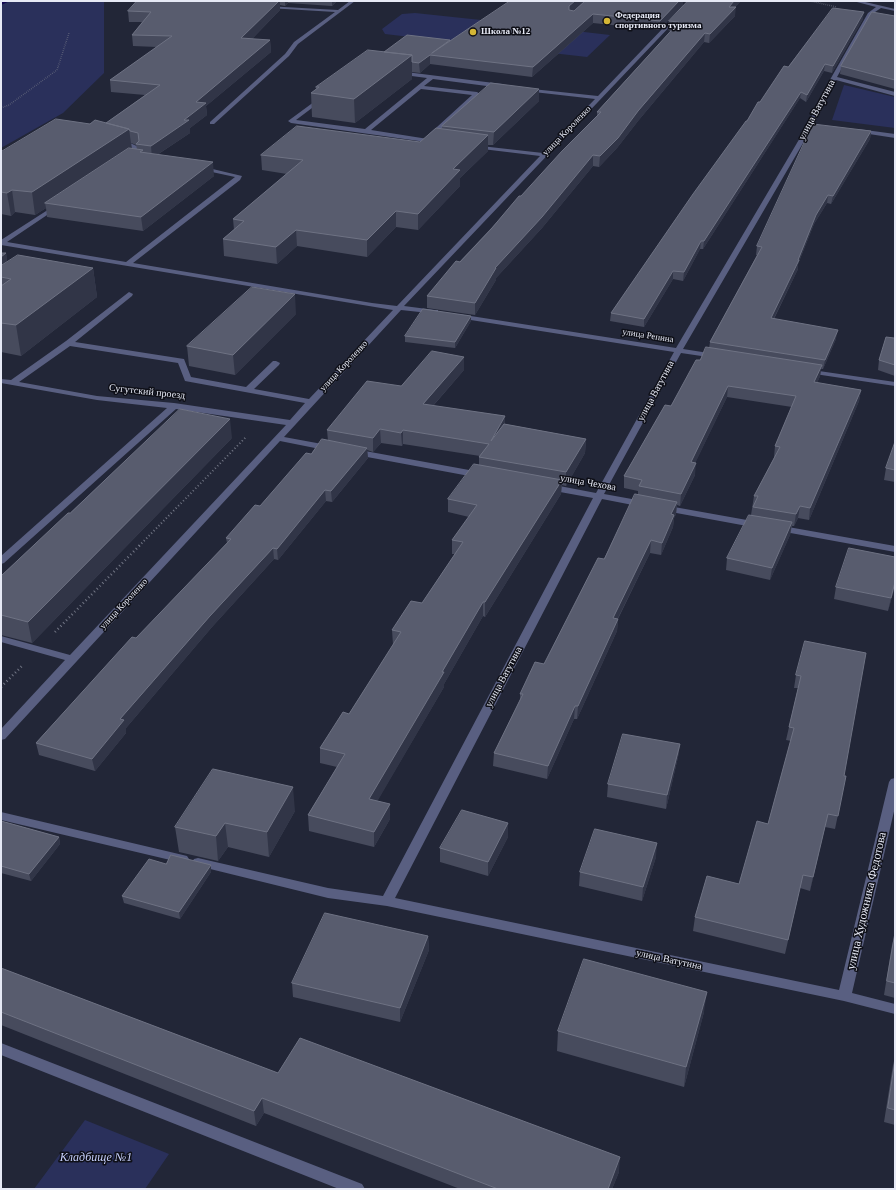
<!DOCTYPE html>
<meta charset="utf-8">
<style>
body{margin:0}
#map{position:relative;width:896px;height:1190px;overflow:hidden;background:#222637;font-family:"Times New Roman",serif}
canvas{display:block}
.frame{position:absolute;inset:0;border:2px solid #e6e9f5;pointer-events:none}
</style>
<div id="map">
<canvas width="896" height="1190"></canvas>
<div class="frame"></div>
</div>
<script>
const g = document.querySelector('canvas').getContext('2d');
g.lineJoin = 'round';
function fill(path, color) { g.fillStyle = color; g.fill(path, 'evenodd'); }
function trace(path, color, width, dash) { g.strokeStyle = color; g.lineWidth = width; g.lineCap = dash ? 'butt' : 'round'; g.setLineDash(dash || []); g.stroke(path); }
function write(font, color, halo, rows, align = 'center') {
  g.font = font + ' "Times New Roman",serif'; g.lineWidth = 3; g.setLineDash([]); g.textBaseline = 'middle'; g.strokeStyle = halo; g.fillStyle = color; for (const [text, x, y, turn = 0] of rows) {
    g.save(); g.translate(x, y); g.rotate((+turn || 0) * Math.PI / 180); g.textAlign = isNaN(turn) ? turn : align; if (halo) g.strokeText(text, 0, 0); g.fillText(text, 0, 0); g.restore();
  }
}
fill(new Path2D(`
 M1,1H104V73L63,113L1,148Z
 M415,13L538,26L511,49L385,34L382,29L402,14Z
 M567,30L610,35L587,57L543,52Z
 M844,85L895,97V128L832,120Z
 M85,1120L169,1154L145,1189H34Z`), '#2a305b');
fill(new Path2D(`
 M4,1H10L1,5V2Z`), '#0f044e');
trace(new Path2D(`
 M810,1L837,7
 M1,108L9,105L57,70L69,33`), '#727685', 1.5, [0.5, 1.5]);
trace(new Path2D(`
 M139,546L246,437`), '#727685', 2, [1, 2.5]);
trace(new Path2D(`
 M55,632L140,545
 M1,687L22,666`), '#727685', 2.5, [1, 3]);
fill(new Path2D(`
 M350,1H355L298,44L289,56L214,124H210V122L285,54L294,42L335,12L268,8L266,6L338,10Z
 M689,1H694L404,306L435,310H438V314L401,310L284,437L333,446L334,448L333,450L330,451L280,441L5,739L1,740V729L65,660L1,642V636L70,655L286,425L176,409L4,563L1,564V556L167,408L97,400L1,383V379L11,380L66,341L129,292L133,294L132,296L75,342L184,359L191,377L246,387L273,361H276L280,363L279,365L254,389L309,399L393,310L1,245V240L57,204L60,206L59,207L7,242L126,262L235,177L198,169V167L200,166L242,176L240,180L133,263L372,303L397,306L540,156L474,148L472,147V145L543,153L595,99L525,91L522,89L523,88L598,96ZM70,346L178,363L185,381L305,403L290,420L174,403L97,396L19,382Z
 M853,1H861L895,9V11L881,8L872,14L837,77L895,92V96L836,80L813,126L683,349L715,354L719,356L715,358L681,353L604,494L643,501L648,504L643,507L602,499L395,898L839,990L889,782L891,779L895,778V807L852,993L895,1004V1014L844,1001L387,906L328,898L194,865L192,862L194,859L198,858L328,888L383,896L593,498L549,490L544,487L549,484L596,493L674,352L458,318L454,316L458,314L676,348L807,126L831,78L868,13L876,7Z
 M398,71L502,84L505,86L502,88L433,79L424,86L477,92L480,94L431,138L426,137L472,95L421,89L371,130L428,139L429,140L426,142L291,123L288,121L322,96L324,97V99L296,120L365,129L427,78L396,74L395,73Z
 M858,129L895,134V138L856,132V130Z
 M119,141L130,143L139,147V153L132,158H128L127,157L133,152L134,149L127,146L117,144L116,143Z
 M805,369L895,382V386L808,373L804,371Z
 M354,449L480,472L484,475L480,478L351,454L350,452Z
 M663,505L758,522L763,525L758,528L660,510L658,508Z
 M777,525L895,546V552L774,530L772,528L774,526Z
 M1,812L183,855L187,856L189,859L187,862L183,863L1,820Z
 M1,1043L362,1184L365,1189H339L1,1055Z`), '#595f81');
fill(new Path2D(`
 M137,1H337L332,6L288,3L285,6L280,5V10L252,39L270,40L271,52L206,106L207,115L190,128V133L157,155L214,176L143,231L47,217L46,208L35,215L15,212L11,216L1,214V152L90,124L106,123L145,95L111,92L110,80L157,47L133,46L132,35L142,22H129L128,11ZM131,143L136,145L137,149H132Z
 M585,1L574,11L683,5L659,30L593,23L532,77L430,64L420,73L412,72V79L355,123L312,117L311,93L316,90V87L384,52L450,40V42Z
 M688,1H741L735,7V16L709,43L704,42L638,121L617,148L599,167L593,166L542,228L496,278V280L475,315L427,308V296L597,116V112L671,31L668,30L669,21Z
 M895,16V89L840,74L841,66Z
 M863,19L832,73L824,71L806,102L800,98L703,249H700L683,281L673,279L644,327L610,321L611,313L760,102L788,67Z
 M539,89V101L493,145H488V151L460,178V186L418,230L396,227L367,257L297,246L277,264L224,256L223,239L234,230L233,219L287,174L262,170L261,155L420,142L442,129V126Z
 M871,131L870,139L831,204L827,203L814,224L798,264V269L774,319L836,339L823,369H821L820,376L817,383L861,390L859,401L809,520L798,518L794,526H792L790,535L770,580L726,570L727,558L751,515L754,496L774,458V457L775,446L792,407L727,397L695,463V475L680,506L677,505L676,514L674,518L673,527L661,555L650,553L618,619L617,631L577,719H574L547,779L493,766L494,753L520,700V694L544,664L604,559L638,495V491L624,488V476L671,406L700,360L709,348L710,342L757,255H756L757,246Z
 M1,253H6L7,262L93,268L97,297L21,356L1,352Z
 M296,314L235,375L189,366L187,346Z
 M471,316V321L455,348L405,342V336Z
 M895,335V376L878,370L879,360L894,338Z
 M464,370L433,406L505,416V424L586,439L585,453L566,486L562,485L561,494L485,617L483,616L444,684V687L377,801L390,804V819L374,847L309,831L308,815L337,767L320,763V748L349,714L393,645L392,630L422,603L455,554H452V540L469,517L448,512V499L479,465V457L480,456L403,444L402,446L381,443L373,452L367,450L368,458L332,502L326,501L278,560L274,559L212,627L126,728V733L95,771L39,755L36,743L227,543L226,538L260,506L311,454L328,441L327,430L401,386Z
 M232,438L32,643L1,635V576L70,513Z
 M895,442V482L884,480L886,468Z
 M895,557V586L888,611L834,599L836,587Z
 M805,641L844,776H846L835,829L825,827L810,891L800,888L785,954L693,931L695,917L739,884L768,824L791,741L786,740L798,688H794L796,675Z
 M680,744L678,757L666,809L607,797L608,784Z
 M295,811L269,857L228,847L218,861L179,852L175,827Z
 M1,821L59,837L60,844L31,881L1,873Z
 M508,823V837L488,876L440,862V848Z
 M656,857L642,901L579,886L580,872Z
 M166,864L211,865V872L180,919L124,903L122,896Z
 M895,933V998L884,995L892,945Z
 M428,936L429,950L400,1022L293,997L292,983Z
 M1,968L278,1073L619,1172L612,1189H460L264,1113L256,1126L1,1025Z
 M704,1012L684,1087L557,1051L558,1031Z
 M895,1057V1125L884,1122L893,1065Z`), '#474b5d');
fill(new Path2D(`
 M279,1H280V10L242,49L241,38Z
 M285,1H288V3L285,6Z
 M332,1H337L332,6Z
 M575,1H585L569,15V6Z
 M679,1H683V5L659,30L660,21Z
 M734,1H741L729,14L736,7L735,16L709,43L710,34L729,7Z
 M864,12L863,19L832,73L833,66Z
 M593,14V23L532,77L533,67Z
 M705,33L704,42L638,121L617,148L599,167L600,156Z
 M270,40L271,52L206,106L207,115L190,128V133L152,158L151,146L184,120L196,102Z
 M412,55V79L355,123L354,99Z
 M430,55V64L420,73L419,63Z
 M825,64L824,71L806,102L807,95Z
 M539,89V101L493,145L494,132Z
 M801,92L800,98L703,249L704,241Z
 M129,129L132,150L45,203L46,208L35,215L32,192Z
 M871,131L870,139L831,204L833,196Z
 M488,135V151L460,178V186L418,230V214L453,169Z
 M593,155V166L542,228L496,278V280L475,315V303L495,268Z
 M213,162L214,176L143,231L141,217Z
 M12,190L15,212L11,216L7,193Z
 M828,195L827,203L814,224L798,264V269L769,328L771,318L798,260L816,215Z
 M396,211V227L367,257V240Z
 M296,230L297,246L277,264L276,247Z
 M701,241L700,249L683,281L684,272Z
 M6,253L10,279L1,277V257Z
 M93,268L97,297L21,356L16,325Z
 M673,271V279L644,327V319Z
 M295,294L296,314L235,375L233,355Z
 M471,316V321L455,348V342Z
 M838,330L836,339L823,369L825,360Z
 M464,357V370L423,417V404Z
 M822,365L820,376L813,393L814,382Z
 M728,386L727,397L690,474L691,462Z
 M861,390L859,401L809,520L810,508Z
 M505,416V430L491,441Z
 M230,419L232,438L32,643L28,622Z
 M380,429L381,443L373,452V438Z
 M403,430V444L402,446L401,433Z
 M586,439L585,453L566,486V472Z
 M367,448L368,458L332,502L331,491Z
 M696,463L695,475L680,506L681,494Z
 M562,480L561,494L485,617V602Z
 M325,490L326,501L278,560L277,549Z
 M677,502L676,514L674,518L673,527L661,555L662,543L671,514Z
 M800,506L798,518L794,526L796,514Z
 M792,522L790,535L770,580L772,568Z
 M651,540L650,553L612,630L613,618Z
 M273,548L274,559L212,627L126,728V733L95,771L92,759L120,719L210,616Z
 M895,582V586L888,611L891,598Z
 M483,602V616L444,684V687L370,814L369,799Z
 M618,619L617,631L577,719L578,706Z
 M575,706L574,719L547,779L548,766Z
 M680,744L678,757L666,809L667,795Z
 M293,787L295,811L269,857L267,832Z
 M390,804V819L374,847V832Z
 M828,814L825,827L810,891L813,877Z
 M225,823L228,847L218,861L216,836Z
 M508,823V837L488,876V862Z
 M59,837L60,844L31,881L29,874Z
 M657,843L656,857L642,901L643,887Z
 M211,865V872L180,919L179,912Z
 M428,936L429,950L400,1022V1008Z
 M707,992L704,1012L684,1087L686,1067Z
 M262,1098L264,1113L256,1126L254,1111Z
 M620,1157L619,1172L612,1189H608Z`), '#313547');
const building = new Path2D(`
 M137,1H279L241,38L270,40L196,102L206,103L184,120H189L151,146L136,144L139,141L138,133L130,131L129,129L106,123L160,85L110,80L172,36L132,35L151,12L128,11Z
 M510,1H575L569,6V10L574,11L585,1H679L660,21L593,14L533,67L430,55L419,63L412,62V55L384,52L407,35L450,40L432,53Z
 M688,1H734L729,7H736L710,34L705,33L638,111L618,138L600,156L593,155L542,217L495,268H496L475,303L427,296L456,261L460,262L492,228L519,196H521L562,151L601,112H597L679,22L669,21Z
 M833,8L864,12L833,66L825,64L807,95L801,92L704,241H701L684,272L673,271L644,319L611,313L693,194L746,121H747L758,102H760L784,66L788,67Z
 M872,12L895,16V80L841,66Z
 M368,50L412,55L354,99L311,93L319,87H316Z
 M491,83L539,89L494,132L442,126Z
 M56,119L90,124L95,120L129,129L32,192L12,190L7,193L1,192V152Z
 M813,124L871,131L833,196L828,195L816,215L798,260H799L771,318L838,330L825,360L710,342L762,247L757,246Z
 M297,126L420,142L436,128L488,135L453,169L460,170L418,214L396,211L367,240L296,230L276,247L223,239L244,221L233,219L303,160L261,155Z
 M129,148L143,150L140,152L213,162L141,217L45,203Z
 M1,253H6L1,257Z
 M18,255L93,268L16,325L1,323V286L11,279L1,277V266Z
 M252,287L295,294L233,355L187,346Z
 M423,309L471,316L455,342L405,336Z
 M895,335V365L879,360L886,337L894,338Z
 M706,347L822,365L814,382L861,390L810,508L800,506L796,514L753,507L758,496H754L780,447L775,446L796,396L728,386L691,462L696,463L681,494L639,486L642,480L624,476L665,405L671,406L696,360H700Z
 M432,351L464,357L423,404L505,416L491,441L504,424L586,439L566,472L479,457L489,444L403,430L401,433L380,429L373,438L327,430L367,381L401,386Z
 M180,409L230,419L28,622L1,615V576L68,513H70Z
 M322,439L367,448L331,491L325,490L277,549L273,548L210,616L120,719L124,720L92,759L36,743L132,637L136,638L231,539L226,538L255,505L260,506L306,453L311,454Z
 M895,442V470L886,468Z
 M474,464L562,480L485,602H483L442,672H444L369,799L390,804L374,832L308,815L345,754L320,748L343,712L349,714L401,632L392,630L411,601L422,603L463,542L452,540L477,505L448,499Z
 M635,494L677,502L671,514L674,515L662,543L651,540L613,618L618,619L578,706H575L548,766L494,753L523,694H520L535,662L544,664L598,558L604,559Z
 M749,515L792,522L772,568L727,558Z
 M849,548L895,557V582L891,598L836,587Z
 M805,641L866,653L844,776H846L838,816L828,814L813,877L803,875L788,940L695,917L707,876L739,884L757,821L768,824L794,728L789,727L801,676L796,675Z
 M623,734L680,744L667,795L608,784Z
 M213,769L293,787L267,832L225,823L216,836L175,827Z
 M462,810L508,823L488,862L440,848Z
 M1,821L59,837L29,874L1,866Z
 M595,829L657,843L643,887L580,872Z
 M171,855L211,865L179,912L122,896L149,859L166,864Z
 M325,913L428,936L400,1008L292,983Z
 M895,933V983L887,981Z
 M584,959L707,992L686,1067L558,1031Z
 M1,968L278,1073L300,1038L620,1157L608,1189H498L262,1098L254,1111L1,1012Z
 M895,1061V1110L888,1108Z`);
fill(building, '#585c6e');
trace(building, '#6e7283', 1);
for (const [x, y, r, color] of [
 [607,21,4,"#d4b635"],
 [473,32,4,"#d4b635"]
]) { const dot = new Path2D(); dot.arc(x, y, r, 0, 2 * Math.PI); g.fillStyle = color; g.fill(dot); trace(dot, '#0e0f17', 1.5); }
write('bold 9px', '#e6e9f5', '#0e0f17', [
 ["Федерация",615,16],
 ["спортивного туризма",615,26],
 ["Школа №12",481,32]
], 'left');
write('9px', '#e6e9f5', '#0e0f17', [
 ["улица Короленко",567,131,-46],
 ["улица Репина",648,336,9],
 ["улица Короленко",344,366,-47],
 ["улица Короленко",124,604,-47]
]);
write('10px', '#e6e9f5', '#0e0f17', [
 ["улица Ватутина",817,110,-62],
 ["улица Ватутина",656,391,-62],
 ["Сугутский проезд",147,392,6],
 ["улица Чехова",588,483,10],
 ["улица Ватутина",504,677,-62],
 ["улица Ватутина",669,960,12]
]);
write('12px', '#e6e9f5', '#0e0f17', [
 ["улица Художника Федотова",867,901,-77]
]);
write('italic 12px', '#c6cffa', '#0e0f17', [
 ["Кладбище №1",96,1158]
]);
</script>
